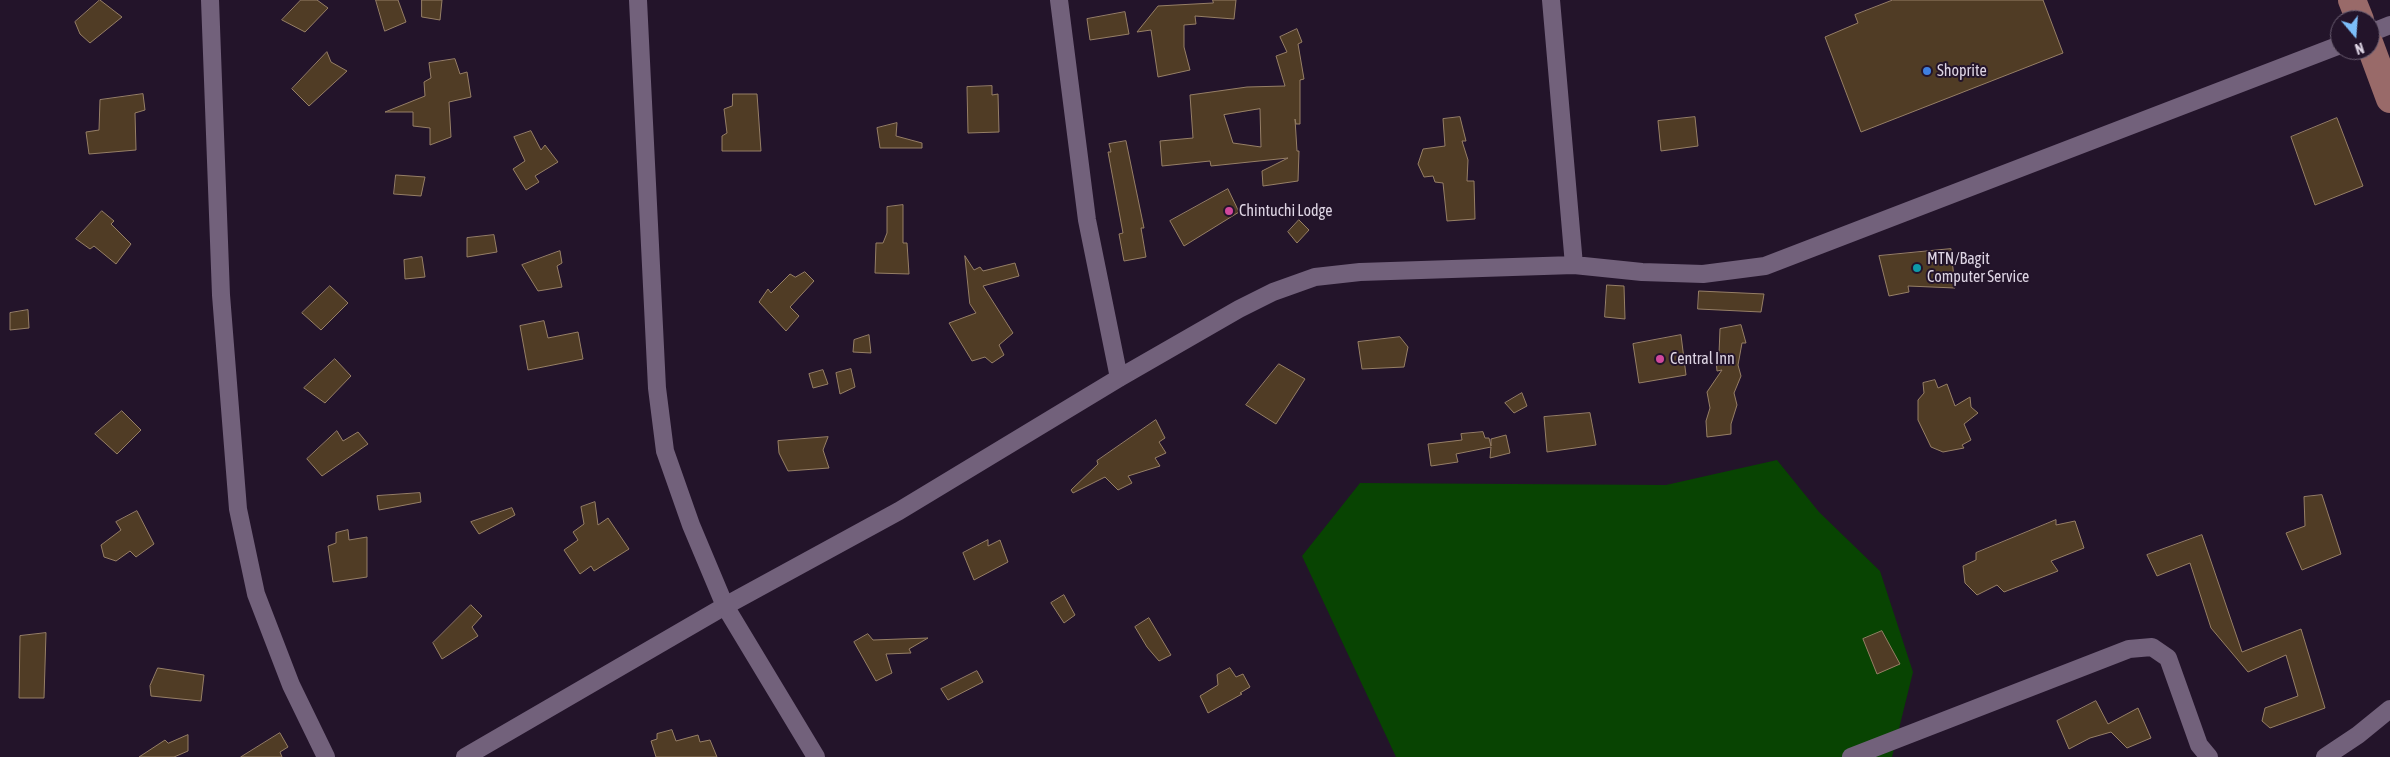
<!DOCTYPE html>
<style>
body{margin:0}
#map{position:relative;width:2390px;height:757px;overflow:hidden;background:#23142a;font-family:"Asap Condensed",sans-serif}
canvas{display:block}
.north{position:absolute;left:2330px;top:10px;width:50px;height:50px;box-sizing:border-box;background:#23142a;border:1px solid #6e6174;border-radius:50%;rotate:162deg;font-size:14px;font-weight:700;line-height:20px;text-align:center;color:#ded5e4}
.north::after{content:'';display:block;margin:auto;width:18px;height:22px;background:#7cbef9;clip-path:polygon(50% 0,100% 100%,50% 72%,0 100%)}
</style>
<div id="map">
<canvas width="2390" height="757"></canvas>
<div class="north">N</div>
</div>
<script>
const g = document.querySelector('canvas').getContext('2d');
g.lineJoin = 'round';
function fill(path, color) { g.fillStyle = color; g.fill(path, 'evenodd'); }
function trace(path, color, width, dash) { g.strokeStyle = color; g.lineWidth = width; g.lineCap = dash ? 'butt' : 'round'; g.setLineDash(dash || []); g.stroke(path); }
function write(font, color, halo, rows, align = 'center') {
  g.font = font + ' "Asap Condensed",sans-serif'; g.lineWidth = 4; g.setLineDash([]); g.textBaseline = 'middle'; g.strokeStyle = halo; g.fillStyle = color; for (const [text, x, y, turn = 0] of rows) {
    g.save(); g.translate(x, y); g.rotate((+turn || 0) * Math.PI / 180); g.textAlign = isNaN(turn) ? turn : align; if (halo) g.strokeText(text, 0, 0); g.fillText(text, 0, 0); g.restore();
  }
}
fill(new Path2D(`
 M1777,460L1819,512L1880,571L1913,672L1892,757H1396L1302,556L1360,483L1666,485Z`), '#084402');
const building = new Path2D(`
 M100,0L122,17L90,43L80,34L75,22Z
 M301,0H317L328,8L305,32L282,20Z
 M376,0H398L406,22L385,31Z
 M422,0H442L440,20L422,17Z
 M1213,0H1236L1234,19L1195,16L1196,24L1184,25V47L1190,70L1158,77L1151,30L1137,32L1158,6L1213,3Z
 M1893,0H2043L2063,53L1861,132L1825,37L1858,23L1855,15Z
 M1125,12L1129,34L1090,40L1087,19Z
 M1297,29L1302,42L1298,44L1304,79L1300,80V124H1296L1295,119L1297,151H1299L1298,181L1263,186L1262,171L1288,158L1211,166L1210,161L1162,166L1160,141L1193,138L1190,95L1247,87L1285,86L1276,56L1287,52L1280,37ZM1260,109L1261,147L1233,143L1224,115Z
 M327,52L331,62L347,71L309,106L292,89Z
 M455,59L460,74L467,72L471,97L449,102L451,137L430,145V128L413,126V112H385L425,96L424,82L431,78L429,63Z
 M992,86V95L998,94L999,132L968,133L967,87Z
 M143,94L145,110L135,113L136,150L89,154L86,132L99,130L100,100Z
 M733,94H757L761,151H722V136L727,133L724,109L732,106Z
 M1460,117L1466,141H1462L1468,160L1467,181H1474L1475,219L1447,221L1443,183L1435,182L1433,176L1424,177L1418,164L1423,149L1445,146L1443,119Z
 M1695,117L1698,146L1661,151L1658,121Z
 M2337,118L2363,186L2315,205L2291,137Z
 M897,123L896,136L922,143V148H880L877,128Z
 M531,131L541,150L545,145L558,162L535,176L539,182L526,190L513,169L525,161L514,137Z
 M1126,141L1144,228H1141L1146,257L1124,261L1119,234L1123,233L1108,152H1111L1109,144Z
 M396,175L425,177L421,196L394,194Z
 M1228,189L1239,212L1184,246L1170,221Z
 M903,205V243H907L909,274L875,273L876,243H883L887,233V207Z
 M102,211L114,221L111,224L131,244L116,264L94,246L90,249L76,239Z
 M1299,220L1309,230L1297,243L1288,232Z
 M494,235L497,252L467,257V238Z
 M1951,249L1955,288L1908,286L1909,292L1889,296L1879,256Z
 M560,251L562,263L557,266L562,287L538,291L522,265Z
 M965,256L974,270L980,267L983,271L1015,263L1019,276L983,286L1013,333L999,345L1004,355L992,363L985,357L972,361L949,323L976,313L970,304Z
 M422,257L425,277L405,279L404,260Z
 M805,272L814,281L790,307L799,316L786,331L759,302L768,289L771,293L790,274L795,277Z
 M1607,285L1624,286L1625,319L1605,317Z
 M330,286L348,303L321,330L302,313Z
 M1699,291L1764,294L1761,312L1698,309Z
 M28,310L29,328L10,330V313Z
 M544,321L548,338L578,332L583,359L528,370L520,326Z
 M1741,325L1746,343H1742L1738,365L1741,376L1734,393L1737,405L1731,424V434L1707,437L1706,421L1710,408L1707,392L1722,370L1717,371L1716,360L1719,354L1720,329Z
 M869,335L871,353L853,352L854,340Z
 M1681,335L1686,375L1639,383L1633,344Z
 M1400,337L1408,347L1404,367L1362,369L1358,342Z
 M335,359L351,376L325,403L304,388Z
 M1279,364L1305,379L1276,424L1246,405Z
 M851,369L855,387L840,394L836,373Z
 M823,370L828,384L813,388L809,374Z
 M1935,380L1938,388L1947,384L1955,406L1970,397L1971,407L1978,413L1964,424L1971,440L1962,445L1964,448L1943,452L1931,447L1918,420V400L1924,393L1923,383Z
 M1522,393L1527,406L1514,413L1505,403Z
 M122,411L141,430L117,454L95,434Z
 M1590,413L1596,445L1547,452L1544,417Z
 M1156,420L1165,438L1159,442L1166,453L1155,458L1160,466L1128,476L1132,483L1118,490L1105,477L1073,493L1071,490L1098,464L1097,461Z
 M337,431L343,441L358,432L368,444L322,476L307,459Z
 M1483,432L1485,438H1489L1491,446V439L1506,435L1510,453L1490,458L1491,447L1456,454L1458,462L1431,466L1428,444L1462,440L1461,434Z
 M828,437L823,450L829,468L788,471L779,453L778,441Z
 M420,493L421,502L379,510L377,496Z
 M2322,495L2341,554L2302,570L2286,533L2305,526L2304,497Z
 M595,502L598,525L608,518L629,549L594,571L591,566L580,574L564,550L578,540L573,532L584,524L581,507Z
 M512,508L515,515L479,534L471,522Z
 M137,511L154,544L136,557L130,551L116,561L104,557L101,545L121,530L116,522Z
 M2056,520V525L2075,521L2084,548L2051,561L2058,571L2004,592L1997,585L1977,595L1965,583L1963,566L1976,560V553Z
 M348,530L349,540L367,537V577L333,582L328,546L336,543V533Z
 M2202,535L2242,652L2301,629L2325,708L2270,728L2262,721L2265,708L2298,696L2286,655L2248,672L2211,628L2190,563L2157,576L2147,555Z
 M988,540V546L1000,540L1008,562L974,580L963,553Z
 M1064,595L1075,615L1064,623L1051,603Z
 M471,605L482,616L472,627L478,636L442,659L433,643Z
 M1149,618L1171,655L1159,661L1147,647L1135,627Z
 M1882,631L1900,664L1877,674L1863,639Z
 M46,633L44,698H19L20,636Z
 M868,634L873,640L928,638L909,649L911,653L886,654L892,673L876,681L854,642Z
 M158,668L204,675L201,701L151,696L150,686Z
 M1230,668L1236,677L1243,674L1250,687L1240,693L1242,694L1208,713L1200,696L1218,685L1217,675Z
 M977,671L983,682L948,700L941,689Z
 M2096,701L2108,724L2138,708L2151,738L2127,748L2111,732L2090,738L2069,749L2057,721Z
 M672,730L676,741L698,735L700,742L710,740L717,757H656L651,741L657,739V734Z
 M280,733L288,747L280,752L282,757H241Z
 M188,735V751L174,757H139L165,740L168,743Z`);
fill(building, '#503c25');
trace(building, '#967f66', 1);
trace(new Path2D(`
 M210,0L221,295L238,509L256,594L291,685L326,757
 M638,0L657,388L665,451L691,525L725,606L816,757
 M1059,0L1087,220L1119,378
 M1551,0L1574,265
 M2370,33L2390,25
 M465,757L725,606L899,511L1119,378L1239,309L1273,292L1315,277L1360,272L1574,265L1642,272L1703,274L1765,266L2340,45
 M1851,757L2129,649L2152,647L2168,658L2199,745L2209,757
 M2325,757L2358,735L2390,709`), '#72617b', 18);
trace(new Path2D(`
 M2352,0L2360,20
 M2370,45L2390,99`), '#996a69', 28);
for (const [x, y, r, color] of [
 [1927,71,5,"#3f7fe0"],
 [1229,211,5,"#d1479c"],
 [1917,268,5,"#0f9aa8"],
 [1660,359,5,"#d1479c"]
]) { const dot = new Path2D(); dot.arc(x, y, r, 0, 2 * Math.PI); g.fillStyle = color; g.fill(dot); trace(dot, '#23142a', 2); }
write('16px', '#ded5e4', '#23142a', [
 ["Shoprite",1937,71],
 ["Chintuchi Lodge",1239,211],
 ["MTN/Bagit",1927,259],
 ["Computer Service",1927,277],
 ["Central Inn",1670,359]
], 'left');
</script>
